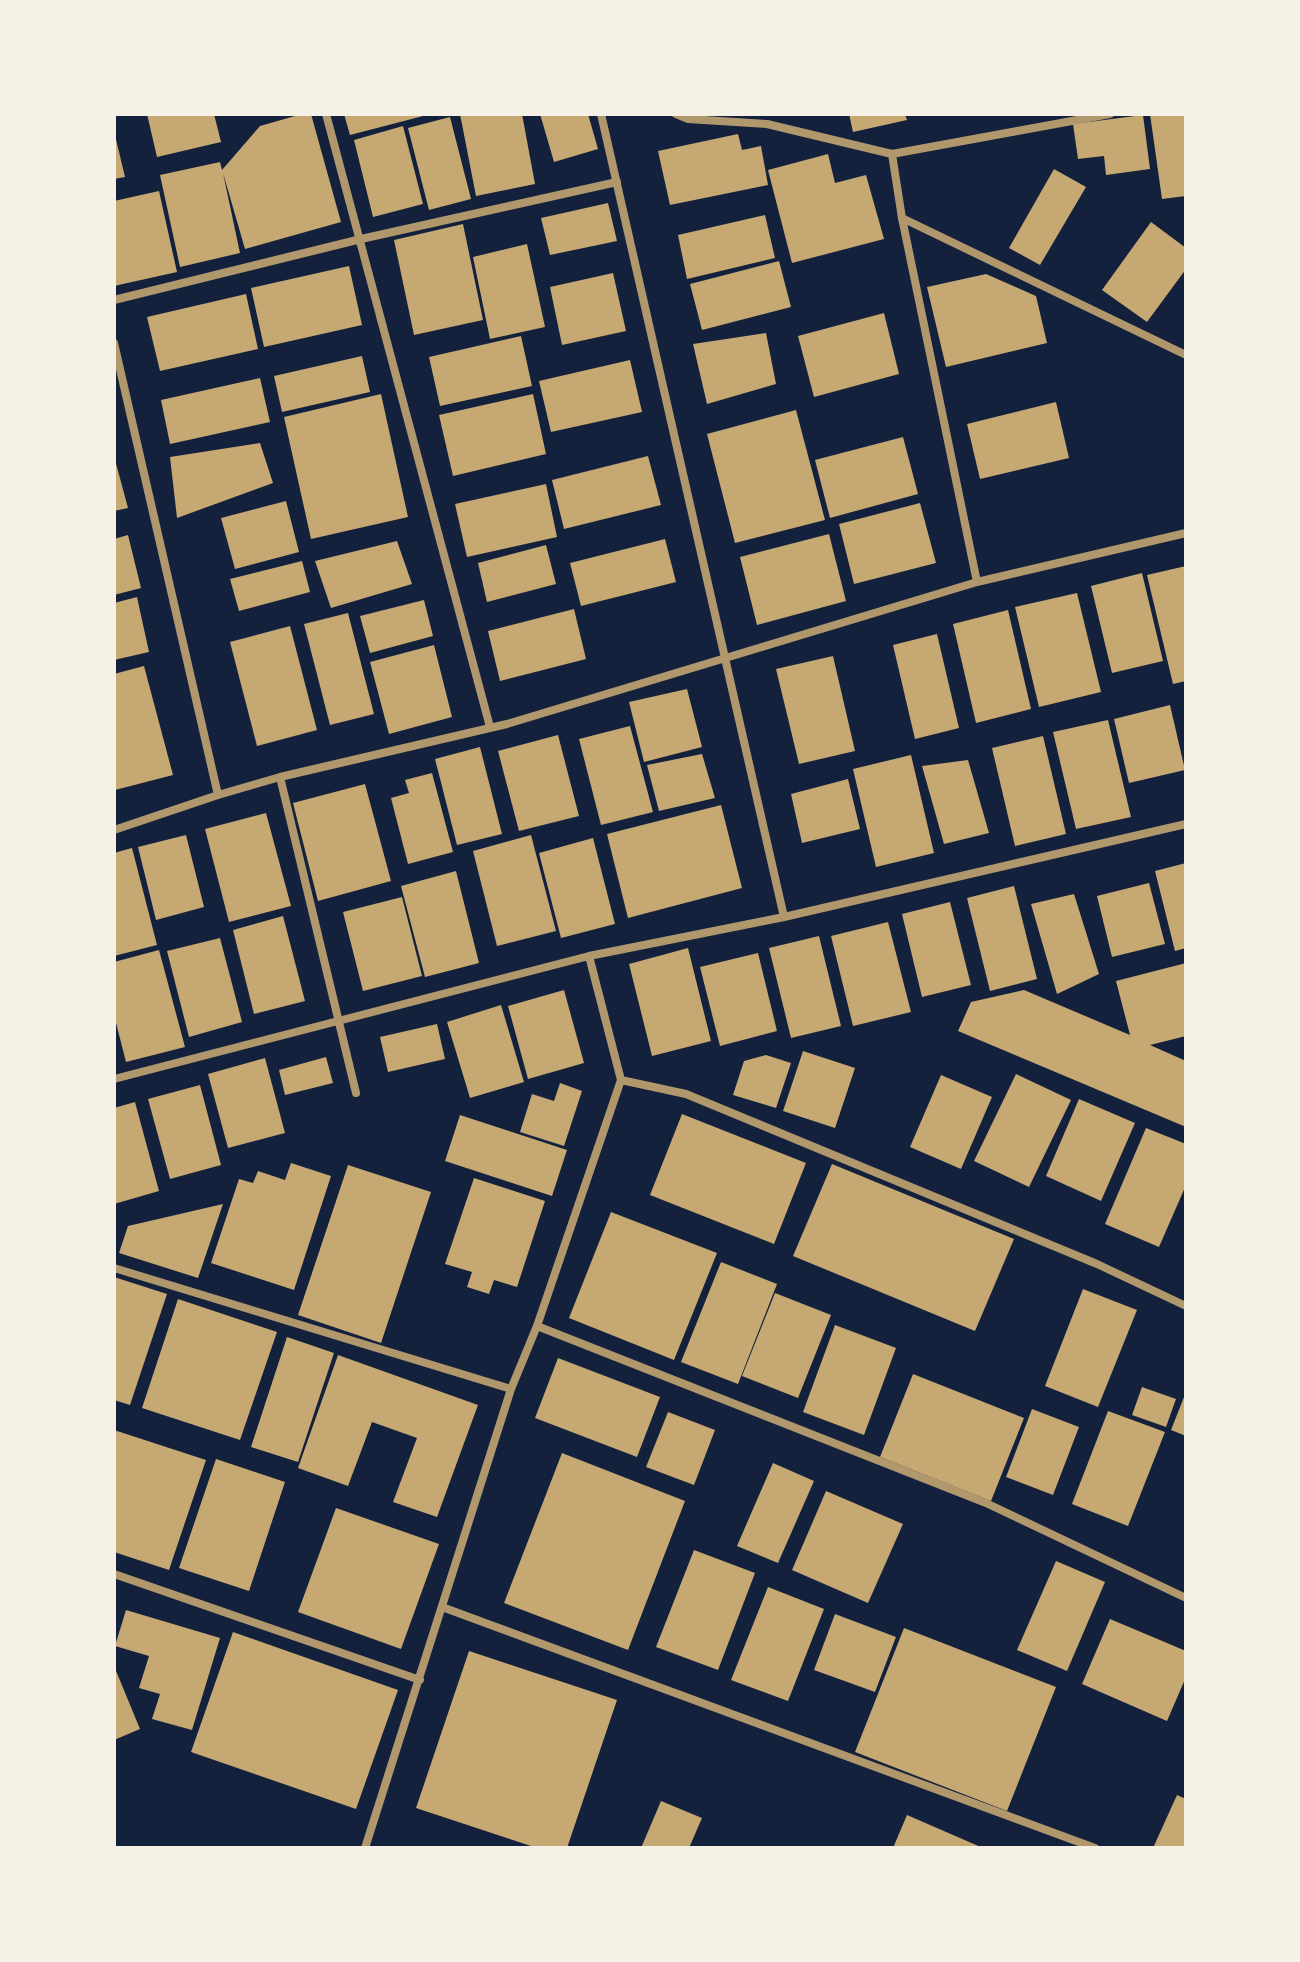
<!DOCTYPE html>
<style>
body{margin:0}
#map{position:relative;width:1300px;height:1962px;overflow:hidden;background:#14213d;font-family:"Asap Condensed",sans-serif}
canvas{display:block}
.frame{position:absolute;inset:0;border:116px solid #f6f1e7;pointer-events:none}
</style>
<div id="map">
<canvas width="1300" height="1962"></canvas>
<div class="frame"></div>
</div>
<script>
const g = document.querySelector('canvas').getContext('2d');
g.lineJoin = 'round';
function fill(path, color) { g.fillStyle = color; g.fill(path, 'evenodd'); }
function trace(path, color, width, dash) { g.strokeStyle = color; g.lineWidth = width; g.lineCap = dash ? 'butt' : 'round'; g.setLineDash(dash || []); g.stroke(path); }
fill(new Path2D(`
 M147,114H214L221,142L157,157Z
 M302,114H311L341,222L245,249L223,173L240,253L180,267L160,175L220,162L222,170L260,126Z
 M344,114H427V115L350,135Z
 M460,114H522L535,184L476,196Z
 M540,114H588L598,149L554,162Z
 M849,114H905L907,120L853,132Z
 M1150,114H1186V196L1162,199Z
 M1143,115L1150,169L1106,175L1104,156L1078,159L1073,124Z
 M450,117L471,199L429,210L408,128Z
 M403,126L423,204L373,217L354,140Z
 M114,131L125,177L114,179Z
 M738,134L742,150L761,146L768,185L670,205L658,151Z
 M828,154L835,183L866,175L884,239L792,263L768,170Z
 M1054,169L1086,187L1040,265L1009,248Z
 M159,191L177,272L114,286V201Z
 M608,203L617,241L550,255L541,218Z
 M765,215L775,258L687,279L678,235Z
 M1151,222L1186,248V269L1147,322L1102,290Z
 M463,224L483,320L414,335L394,240Z
 M527,244L545,327L490,339L473,257Z
 M779,261L791,307L702,330L690,284Z
 M349,266L362,325L264,347L251,288Z
 M613,273L626,331L562,345L550,287Z
 M986,274L1036,296L1047,343L946,367L927,287Z
 M246,294L258,349L160,371L147,317Z
 M884,313L899,374L814,397L798,336Z
 M766,333L776,384L707,404L693,344Z
 M521,336L532,386L440,406L429,357Z
 M362,356L370,392L282,412L274,376Z
 M630,360L642,412L551,432L539,381Z
 M260,378L270,422L170,444L161,400Z
 M381,394L408,517L311,539L284,417Z
 M533,394L546,454L453,476L439,415Z
 M1056,402L1069,458L980,479L967,424Z
 M796,410L825,520L735,543L707,434Z
 M903,437L918,494L830,518L815,460Z
 M260,443L273,483L177,518L170,457Z
 M114,456L128,508L114,511Z
 M648,456L661,505L564,529L552,480Z
 M546,484L557,537L467,557L455,504Z
 M286,501L299,552L235,569L221,518Z
 M920,503L936,563L854,584L839,524Z
 M829,534L846,601L757,625L740,557Z
 M128,535L141,588L114,595V539Z
 M665,539L676,582L581,606L570,563Z
 M397,541L412,584L331,608L315,561Z
 M546,545L556,584L487,602L478,563Z
 M302,561L310,592L239,611L230,579Z
 M1186,566V681L1173,684L1147,575Z
 M1142,573L1163,661L1112,673L1091,586Z
 M1077,593L1101,692L1039,707L1015,607Z
 M137,597L149,652L114,660V603Z
 M424,600L433,636L370,653L360,616Z
 M574,609L586,659L500,681L488,631Z
 M1008,610L1031,709L976,723L953,624Z
 M348,613L374,714L330,725L304,624Z
 M290,626L317,730L257,746L230,642Z
 M937,634L959,728L915,739L893,645Z
 M434,645L452,717L389,734L370,662Z
 M833,656L855,751L799,764L776,669Z
 M144,666L173,775L115,790L114,674Z
 M687,689L702,747L644,762L629,702Z
 M1170,705L1185,770L1129,783L1114,719Z
 M1108,720L1131,817L1076,829L1053,732Z
 M630,726L653,812L601,825L579,739Z
 M558,735L579,816L519,831L498,751Z
 M1043,736L1066,834L1015,846L992,748Z
 M480,747L502,834L457,845L435,759Z
 M702,754L715,798L659,811L647,765Z
 M911,755L934,853L876,867L853,769Z
 M968,760L989,833L944,844L922,766Z
 M432,773L453,852L408,864L391,798L409,793L405,780Z
 M848,779L860,829L802,843L791,794Z
 M365,784L391,881L318,901L293,803Z
 M721,805L742,888L628,918L607,834Z
 M266,813L291,906L229,922L205,829Z
 M186,835L204,907L156,920L138,847Z
 M531,835L556,931L497,946L473,851Z
 M593,838L615,924L561,938L539,853Z
 M132,848L157,945L114,956V853Z
 M1186,863V948L1175,951L1155,871Z
 M456,871L479,963L425,977L401,886Z
 M1149,883L1165,944L1112,957L1097,896Z
 M1014,886L1037,979L990,991L967,898Z
 M1074,894L1099,974L1057,994L1031,904Z
 M402,897L422,976L363,991L343,912Z
 M950,902L971,985L922,997L902,914Z
 M283,916L305,1001L254,1014L233,930Z
 M888,922L911,1012L853,1026L831,936Z
 M819,936L841,1026L791,1038L769,948Z
 M220,938L242,1022L189,1037L167,951Z
 M688,948L711,1041L652,1056L629,964Z
 M159,950L185,1047L126,1062L114,1015V962Z
 M758,953L777,1031L720,1046L700,967Z
 M1186,963V1036L1150,1045L1186,1061V1127L958,1031L971,1002L1024,990L1130,1035L1116,981Z
 M564,990L584,1063L528,1079L508,1006Z
 M501,1005L524,1082L470,1098L447,1022Z
 M437,1024L445,1059L388,1072L380,1037Z
 M803,1051L855,1068L835,1128L783,1111Z
 M766,1055L791,1063L776,1108L733,1095L744,1061Z
 M326,1057L333,1083L285,1095L279,1070Z
 M265,1058L285,1133L228,1148L208,1074Z
 M1016,1074L1071,1100L1029,1187L974,1161Z
 M941,1075L992,1097L961,1169L910,1147Z
 M560,1083L582,1091L564,1146L520,1132L532,1094L554,1101Z
 M200,1085L221,1165L170,1179L148,1099Z
 M1079,1099L1135,1123L1101,1201L1046,1176Z
 M135,1102L159,1191L114,1204V1108Z
 M682,1114L806,1163L774,1244L650,1195Z
 M460,1115L567,1150L552,1196L445,1161Z
 M1146,1128L1186,1144V1185L1159,1247L1105,1224Z
 M291,1163L331,1176L294,1290L211,1263L239,1179L253,1183L258,1171L285,1180Z
 M832,1164L1014,1239L975,1331L793,1256Z
 M348,1165L431,1192L381,1343L298,1315Z
 M474,1178L545,1201L517,1287L494,1280L489,1294L467,1287L472,1272L445,1264Z
 M223,1204L198,1278L119,1253L128,1226Z
 M611,1212L717,1253L674,1360L569,1318Z
 M721,1262L777,1284L738,1384L681,1362Z
 M114,1277L167,1294L130,1405L114,1400Z
 M1083,1289L1137,1310L1098,1407L1045,1386Z
 M775,1293L831,1315L798,1398L742,1376Z
 M178,1299L277,1332L240,1440L142,1408Z
 M835,1325L896,1348L864,1435L803,1412Z
 M287,1337L334,1353L298,1462L251,1447Z
 M338,1355L478,1405L437,1517L393,1502L417,1438L372,1422L348,1486L298,1468Z
 M558,1358L660,1397L637,1457L535,1418Z
 M913,1374L1024,1418L991,1501L880,1457Z
 M1142,1387L1176,1399L1166,1427L1132,1415Z
 M1186,1392V1436L1171,1430Z
 M1032,1409L1079,1427L1053,1495L1006,1477Z
 M1108,1411L1165,1432L1128,1526L1072,1504Z
 M668,1412L715,1430L694,1485L646,1467Z
 M114,1430L206,1460L169,1570L114,1552Z
 M562,1453L685,1501L628,1650L504,1603Z
 M216,1459L285,1482L249,1591L179,1568Z
 M773,1463L814,1481L778,1563L737,1546Z
 M826,1491L903,1524L868,1603L792,1570Z
 M336,1508L439,1544L401,1649L298,1612Z
 M694,1550L755,1573L718,1670L656,1647Z
 M1056,1561L1105,1582L1067,1671L1017,1650Z
 M768,1587L824,1609L788,1701L731,1680Z
 M126,1610L220,1638L192,1730L152,1719L160,1694L139,1688L149,1656L115,1646Z
 M835,1614L896,1637L875,1692L814,1670Z
 M1110,1619L1186,1651V1677L1167,1721L1082,1684Z
 M904,1628L1056,1687L1007,1811L855,1752Z
 M233,1632L398,1690L356,1809L191,1752Z
 M469,1651L617,1700L567,1848H537L416,1808Z
 M114,1666L140,1729L114,1740Z
 M1177,1795L1186,1799V1848H1153Z
 M661,1801L702,1818L689,1848H641Z
 M907,1815L983,1848H893Z`), '#c6a872');
trace(new Path2D(`
 M326,114L490,727
 M601,114L784,917
 M676,114L688,119L767,124L892,154L1110,114
 M892,154L902,218L977,582
 M902,218L1186,355
 M114,300L361,239L617,182
 M114,343L218,795
 M280,777L356,1093
 M114,830L218,795L280,777L507,724L977,582L1186,533
 M114,1079L589,956L784,917L1186,824
 M621,1080L686,1094L1097,1264L1186,1306
 M114,1268L511,1389
 M537,1326L986,1503L1186,1598
 M114,1574L420,1680
 M442,1607L1095,1848
 M365,1848L511,1389L537,1326L621,1080L589,956`), '#b1986c', 8);
</script>
